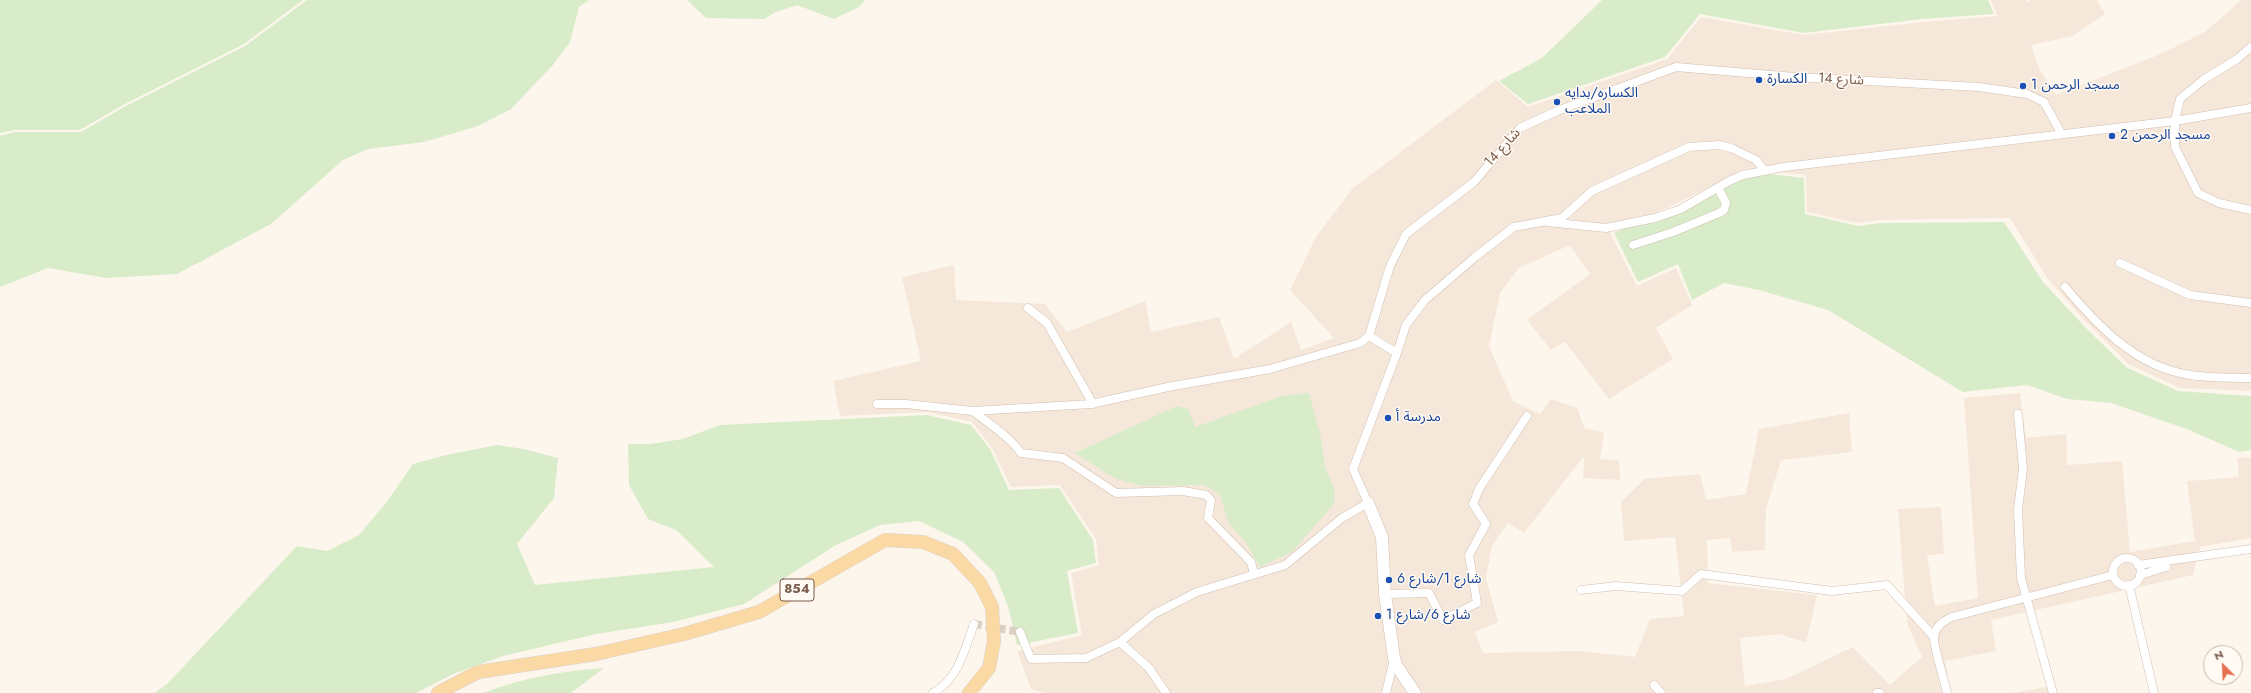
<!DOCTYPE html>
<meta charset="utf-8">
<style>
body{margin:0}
#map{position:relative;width:2251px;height:693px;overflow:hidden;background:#fdf6ec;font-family:Jost,sans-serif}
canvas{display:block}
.north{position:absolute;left:2203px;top:645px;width:40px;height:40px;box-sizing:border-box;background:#fffaf3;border:1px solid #cabbb1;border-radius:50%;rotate:336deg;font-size:11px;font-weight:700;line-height:16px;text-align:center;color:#7a5c4d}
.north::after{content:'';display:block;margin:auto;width:14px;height:18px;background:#e76f51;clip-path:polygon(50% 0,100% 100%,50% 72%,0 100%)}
</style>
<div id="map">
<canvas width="2251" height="693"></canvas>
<div class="north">N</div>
</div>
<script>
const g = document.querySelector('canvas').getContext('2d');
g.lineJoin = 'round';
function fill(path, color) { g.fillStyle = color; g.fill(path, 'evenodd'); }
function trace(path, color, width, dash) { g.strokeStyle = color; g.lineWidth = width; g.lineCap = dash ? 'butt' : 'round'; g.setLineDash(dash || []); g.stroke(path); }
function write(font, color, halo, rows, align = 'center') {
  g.font = font + ' Jost,"Noto Sans Arabic",sans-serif'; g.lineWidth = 3; g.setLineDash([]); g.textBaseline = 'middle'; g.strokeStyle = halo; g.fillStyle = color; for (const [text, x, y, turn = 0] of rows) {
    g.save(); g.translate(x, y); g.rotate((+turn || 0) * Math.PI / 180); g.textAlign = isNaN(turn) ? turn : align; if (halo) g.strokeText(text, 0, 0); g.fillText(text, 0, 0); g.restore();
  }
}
fill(new Path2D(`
 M1991,0H2026L2028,3L2031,0H2097L2105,14L2073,36L2031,45L2039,68L2056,95L2161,54L2205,32L2241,0H2251V391L2180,388L2128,364L2083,319L2048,279L2010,218L1878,220L1858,223L1807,212L1806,175L1744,169L1678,203L1610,232L1637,286L1676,268L1692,305L1656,328L1673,359L1609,399L1565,342L1551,350L1527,320L1590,274L1570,245L1519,268L1500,293L1489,346L1513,401L1540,414L1551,399L1577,408L1585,429L1604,432L1600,459L1619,461L1620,480L1583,478L1584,456L1524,533L1508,523L1492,546L1486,578L1498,622L1475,632L1483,653L1578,651L1635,657L1650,619L1684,616L1675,537L1624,541L1621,502L1645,479L1700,474L1706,500L1746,494L1759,429L1849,413L1852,452L1781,460L1766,509L1765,550L1732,552L1730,538L1707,540L1708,583L1817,595L1806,643L1780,634L1740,638L1745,686L1786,679L1853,647L1890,685L1922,657L1907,623L1898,509L1941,507L1944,554L1927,555L1935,606L1978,598L1964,398L2020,393L2026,438L2066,434L2067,465L2122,461L2130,552L2195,541L2187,481L2239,477L2237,458L2251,457V538L2200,547L2193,575L1991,620L1996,651L1945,661L1951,693H1044L1031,689L1017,651L1082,635L1071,573L1099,565L1096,539L1060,485L1011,487L992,448L972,422L928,412L840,416L833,381L921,361L902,277L954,265L956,300L1045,304L1067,332L1145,301L1151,332L1219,317L1234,359L1291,322L1301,350L1334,338L1290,290L1316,237L1353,188L1496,80L1528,107L1667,59L1701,17L1804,35L1923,22L1997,16Z
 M2050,686L2051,693H2012Z`), '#f5e8da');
fill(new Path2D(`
 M0,0H303L244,44L123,105L80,130H14L0,133Z
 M307,0H589L579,7L570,42L552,66L511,109L478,126L424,142L368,149L343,160L271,224L177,274L106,278L48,268L0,287V136L15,132H81L124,107L245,46Z
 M687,0H865L859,7L834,19L797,5L776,12L764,19L706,18Z
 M1602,0H1988L1994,14L1922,19L1804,33L1700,14L1665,57L1528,104L1499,81L1542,58Z
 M1745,171L1804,178L1805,214L1858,226L1881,223L2004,222L2043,282L2085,327L2126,367L2178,391L2251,396V450L2239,452L2187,429L2111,403L2067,399L2027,385L1963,392L1828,310L1759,290L1724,283L1692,300L1678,264L1638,282L1614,233L1679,205Z
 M1309,393L1320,433L1325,467L1335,492L1334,504L1292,552L1260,567L1246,543L1228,522L1220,495L1204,485L1142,486L1114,478L1075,453L1177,406L1188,409L1195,427L1282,396Z
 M927,415L971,425L990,449L1009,490L1059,488L1093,540L1096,563L1067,571L1078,633L1017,645L1008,606L994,572L963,542L919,521L880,525L836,545L744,604L673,622L596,634L503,656L453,674L416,693H155L168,683L297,546L327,551L359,535L386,503L413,464L446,455L497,445L524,449L558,458L554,498L517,544L535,585L714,567L676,530L648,519L629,485L628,444H650L683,439L720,425Z
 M604,668L571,693H483C522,678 562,671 604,668Z`), '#d8ecc9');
trace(new Path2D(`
 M974,624L1020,632`), '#dcd0c4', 8, [8, 4]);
const street = new Path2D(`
 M2251,47L2237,59L2203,80L2180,99L2175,121V147L2198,193L2219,203L2251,210
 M1547,222L1606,228L1655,218L1681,209L1729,181L1743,175L1784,167L2175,121L2251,108
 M1633,245L1673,232L1719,213L1724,210L1726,203L1718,188
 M2120,263L2190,295L2251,303
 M2065,287C2098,326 2136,367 2190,375C2210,378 2231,378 2251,378
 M1028,308L1047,323L1093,404
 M1397,353L1406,325L1425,300L1475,257L1514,227L1562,218L1592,191L1689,147L1719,145L1731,148L1756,160L1765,171
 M877,404H906L973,411L1091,404L1168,387L1270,369L1360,343L1369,336
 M973,411C989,424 1009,436 1021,453L1063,458L1116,493L1183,491L1206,495L1211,500L1208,518L1251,562L1254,574
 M2018,414L2023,468L2018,510L2021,578L2053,693
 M2113 572a14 14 0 1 1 28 0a14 14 0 1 1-28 0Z
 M2138,565L2251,549
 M2140,575L2166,567
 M2129,585L2154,693
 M1581,590L1616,586L1682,591L1701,574L1832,591L1887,585L1934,637
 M1385,594L1429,593L1443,620L1477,603L1469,555L1486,524L1473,504L1479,489L1527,416
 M1020,632L1031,659L1086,658L1120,642L1154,614L1197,592L1285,565L1342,518L1368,503L1353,469L1397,353L1369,336L1390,266L1406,234L1474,182L1520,128L1557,111L1676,67L1795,77L1979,87L2027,94L2044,102L2061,133
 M1120,642L1149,668L1166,693
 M1654,685L1661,693
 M933,693C959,678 964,651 974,624
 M1386,693L1394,659
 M1877,693H1880
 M1947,693C1945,681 1933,646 1934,637C1935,626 1944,621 1952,617L2113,575`);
const secondary = new Path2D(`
 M1368,503L1382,537L1385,594L1394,658L1396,665L1415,693`);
const primary = new Path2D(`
 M438,693L478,672L596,654L684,634L759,612L885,540L923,542L953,554L980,583L992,607L994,641L989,668L969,693`);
trace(street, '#d1beb0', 9);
trace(secondary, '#d6c0b0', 13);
trace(primary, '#dad1cd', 14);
trace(street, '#fff', 8);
trace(secondary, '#fff', 12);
trace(primary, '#fbd9a5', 13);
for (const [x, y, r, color] of [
 [1759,80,4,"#1a4fb4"],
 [2023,86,4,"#1a4fb4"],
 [1557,102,4,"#1a4fb4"],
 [2112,136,4,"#1a4fb4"],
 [1388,418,4,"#1a4fb4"],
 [1389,580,4,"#1a4fb4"],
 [1378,616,4,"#1a4fb4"]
]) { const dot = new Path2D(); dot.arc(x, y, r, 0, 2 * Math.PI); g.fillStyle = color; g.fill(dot); trace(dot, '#fffaf3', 1.5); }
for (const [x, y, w] of [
 [797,590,34]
]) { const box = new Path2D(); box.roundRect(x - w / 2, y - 11, w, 22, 3); g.fillStyle = '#fffaf3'; g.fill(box); trace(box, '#7a5c4d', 1); }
write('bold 13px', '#7a5c4d', null, [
 ["854",797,590]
]);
write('14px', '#164399', '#fffaf3', [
 ["الكسارة",1767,80],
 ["مسجد الرحمن 1",2031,86],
 ["الكساره/بدايه",1565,94],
 ["الملاعب",1565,110],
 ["مسجد الرحمن 2",2120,136],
 ["مدرسة أ",1396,418],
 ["شارع 1/شارع 6",1397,580],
 ["شارع 6/شارع 1",1386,616]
], 'left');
write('14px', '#7a5c4d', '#fffaf3', [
 ["شارع 14",1841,80,3],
 ["شارع 14",1503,148,-48]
]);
</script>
